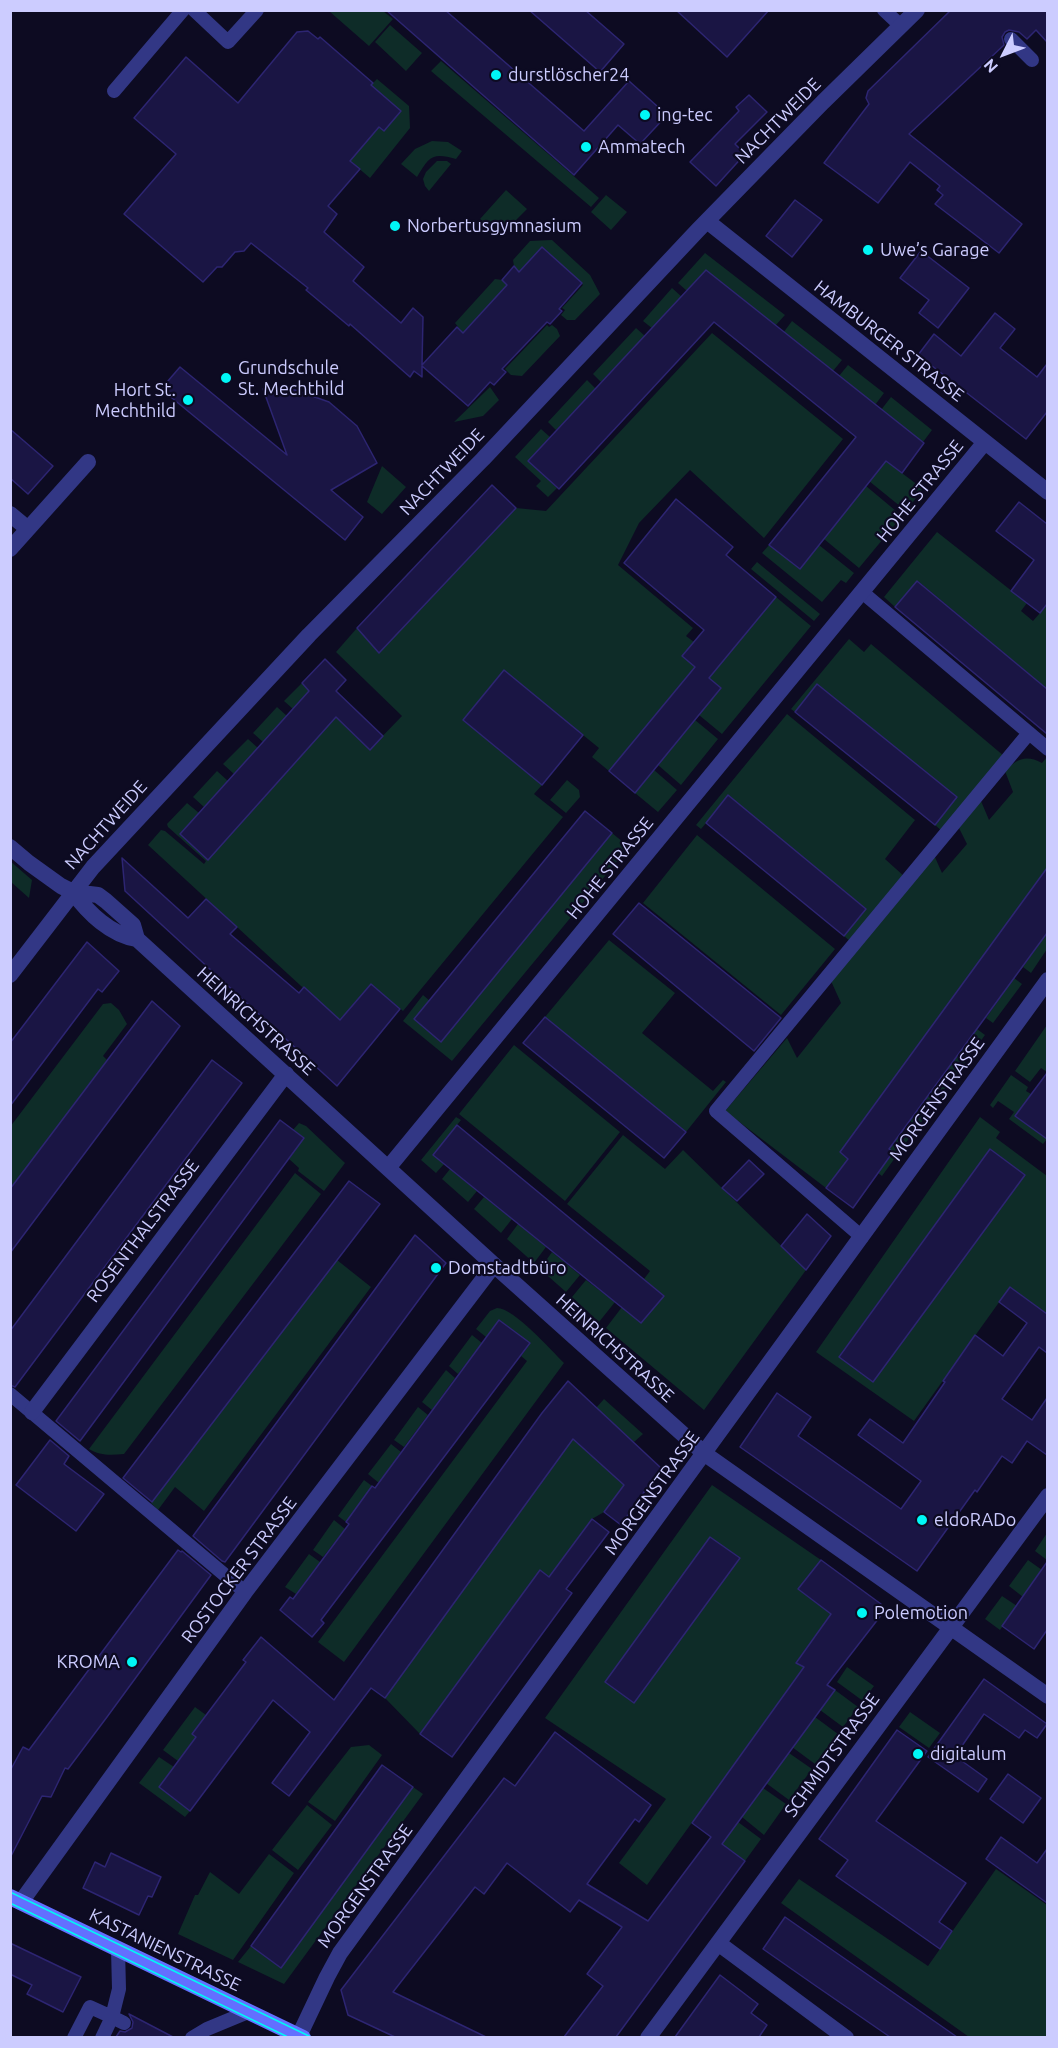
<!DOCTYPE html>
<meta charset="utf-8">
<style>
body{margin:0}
#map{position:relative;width:1058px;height:2048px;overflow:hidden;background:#0d0b22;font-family:Ubuntu,sans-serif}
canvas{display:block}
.frame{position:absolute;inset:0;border:12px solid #ccf;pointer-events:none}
.north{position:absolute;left:974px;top:24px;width:60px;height:60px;-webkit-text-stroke:4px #0d0b22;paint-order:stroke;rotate:228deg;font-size:16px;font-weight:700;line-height:24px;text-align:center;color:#ccf}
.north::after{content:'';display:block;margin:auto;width:21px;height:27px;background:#ccf;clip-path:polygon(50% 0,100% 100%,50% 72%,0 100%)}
</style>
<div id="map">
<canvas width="1058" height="2048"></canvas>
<div class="frame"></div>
<div class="north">N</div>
</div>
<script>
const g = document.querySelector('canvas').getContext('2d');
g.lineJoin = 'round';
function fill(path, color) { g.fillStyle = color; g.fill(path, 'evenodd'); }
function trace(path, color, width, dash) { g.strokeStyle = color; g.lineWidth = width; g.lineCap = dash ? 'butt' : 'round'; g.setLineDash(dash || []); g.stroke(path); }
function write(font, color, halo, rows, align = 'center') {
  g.font = font + ' Ubuntu,sans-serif'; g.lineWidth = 4.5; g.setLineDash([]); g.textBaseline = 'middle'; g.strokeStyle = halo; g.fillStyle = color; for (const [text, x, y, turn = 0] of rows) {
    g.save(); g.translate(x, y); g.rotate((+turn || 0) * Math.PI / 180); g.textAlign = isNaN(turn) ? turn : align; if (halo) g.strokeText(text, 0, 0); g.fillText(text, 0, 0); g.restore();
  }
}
fill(new Path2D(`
 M329,11H383L393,19L369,46Z
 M390,25L422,53L406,71L375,42Z
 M441,61L599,198L591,207L431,71Z
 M377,79L409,106L410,128L370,178L350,161L379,127L384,131L401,111L371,85Z
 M432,141L448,142L462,151L456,159C432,152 429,157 417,177L401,164L415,149Z
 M437,161H447L451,164L429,191L425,186L423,179L426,172Z
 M506,190L527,209L512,224L489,226L480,219Z
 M606,195L627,212L611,230L591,212Z
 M552,240L590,275L600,294L575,320H567L561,315L565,310L562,308L583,285L543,247L519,272L514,266L513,260L530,241Z
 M705,253L785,315L775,326L706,270L687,291L678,283Z
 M495,279L502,280L507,285L463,333L455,323Z
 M672,288L682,297L653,329L643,321Z
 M792,321L842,360L833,371L783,333Z
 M547,325L549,327L552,325L557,329L560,336L522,376L511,375L505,369Z
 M636,328L645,336L601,382L593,374Z
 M712,333L843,439L764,538L690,470L639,523L618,565L693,628L686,636L694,642L682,656L695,667L609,771L592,757L599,748L504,671L463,720L542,785L534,794L563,817L403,1011L371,984L339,1021L148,845L161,830L165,831L204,864L206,861L168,827L167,824L187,803L199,813L180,834L207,859L302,699L293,709L284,701L302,683L370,749L402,716L336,652L357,628L379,652L516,508L546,511Z
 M848,365L884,393L875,405L839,376Z
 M587,380L596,389L556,430L548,422Z
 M490,387L499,400L483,416L454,422Z
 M891,397L932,430L923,442L881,410Z
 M541,429L550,437L529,461L557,488L548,497L536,486L541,481L515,457Z
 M886,461L923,489L906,511L869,481Z
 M382,466L406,487L382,514L367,502Z
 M866,486L902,516L859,568L824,539Z
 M937,532L1027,603L1021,611L1033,621L1046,606L1047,607V689L918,581L895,607L884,597Z
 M769,545L800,569L819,545L854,573L846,583L841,580L822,602L762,553Z
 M757,562L820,614L814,621L751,569Z
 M776,597L811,626L722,734L699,715L721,688L709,678Z
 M849,639L864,652L871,644L1004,756L942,831L935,825L957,797L817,685L795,712L791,709Z
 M277,707L287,716L263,742L253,733Z
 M787,714L915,820L885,859L905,877L851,942L844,936L866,909L729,796L701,829L696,825Z
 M695,720L718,739L681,785L658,765Z
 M248,739L258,748L234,774L223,764Z
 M1047,757V868L840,1152L848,1159L826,1188L725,1111L787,1038L797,1058L841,1003L831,981L934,855L942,873L967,844L959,828L981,801L989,820L1013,792L1005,771C1016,759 1026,754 1042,763Z
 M654,770L677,790L658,812L635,793Z
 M217,771L228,781L204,807L193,797Z
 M567,780L579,790L580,797L566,813L550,800Z
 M612,833L629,847L452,1061L403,1021L423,995L430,1001L414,1019L441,1041Z
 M697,835L835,949L781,1015L643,903Z
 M10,861L32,880L29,898L11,882Z
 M1047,933V949L1031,973L1023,967Z
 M609,940L675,993L642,1033L713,1091L723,1080L726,1082L686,1132L545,1017Z
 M1014,978L1022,984L993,1023L986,1018Z
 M111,1003L119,1010L127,1024L103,1056L107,1060L11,1189L10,1127L103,1004Z
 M1047,1025V1072L1041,1068L1030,1082L1015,1071Z
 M977,1029L985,1035L956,1075L948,1069Z
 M514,1045L620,1132L565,1201L459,1114Z
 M1011,1075L1028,1087L1026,1091L1031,1094L1016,1116L1047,1139L1043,1144L1009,1119L1014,1112L998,1101L993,1108L990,1105Z
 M940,1080L947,1086L918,1127L910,1121Z
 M456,1117L461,1120L433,1155L444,1164L436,1173L421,1160Z
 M980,1117L1000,1132L996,1138L1047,1176V1314L1010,1287L914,1421L816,1352ZM990,1149L1025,1175L873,1381L839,1356Z
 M299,1123L306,1126L345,1163L324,1191L298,1171L299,1168L289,1159L304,1138L293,1130Z
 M902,1132L910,1137L882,1176L878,1173L893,1153L889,1149Z
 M623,1135L665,1169L683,1150L806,1270L704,1410L606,1328L622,1307L641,1323L664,1296L644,1279L650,1271L567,1204Z
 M450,1169L477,1191L468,1202L442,1179Z
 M295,1173L321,1194L124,1454C111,1455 100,1456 89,1449Z
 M484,1197L512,1219L501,1233L474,1209Z
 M518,1224L546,1247L534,1263L507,1239Z
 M552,1252L580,1275L566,1292L540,1269Z
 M337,1260L371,1287L204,1511L175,1487L158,1510L151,1503Z
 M586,1280L615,1302L599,1322L572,1297Z
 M497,1308C514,1308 551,1350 564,1363L344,1662L318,1642L527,1361L521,1356L530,1344L499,1320L486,1337L476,1329L490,1311Z
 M472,1335L482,1343L458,1374L449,1366Z
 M446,1370L455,1378L432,1410L422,1402Z
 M604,1399L643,1434L634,1442L596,1408Z
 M418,1407L428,1415L404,1447L394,1440Z
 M573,1439L624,1485L604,1512L592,1519L549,1577L540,1570L420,1734L385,1698Z
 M391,1444L401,1452L379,1483L368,1474Z
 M364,1480L372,1486L346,1522L338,1516Z
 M712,1485L821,1560L798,1589L831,1614L796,1662L804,1667L647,1885L619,1863L666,1799L545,1718Z
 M334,1520L345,1529L323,1557L313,1550Z
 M1047,1533L1048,1560H1047L1035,1551Z
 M309,1554L320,1562L296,1594L285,1587Z
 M1028,1560L1042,1570L1023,1597L1009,1586Z
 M1002,1596L1017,1606L1000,1630L985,1619Z
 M847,1667L874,1686L863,1701L837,1682Z
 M835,1690L858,1707L843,1727L820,1710Z
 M195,1707L206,1715L192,1734L196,1737L178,1761L163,1750Z
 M910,1712L940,1733L929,1748L899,1727Z
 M815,1717L838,1734L815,1764L792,1747Z
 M369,1745L382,1755L335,1821L308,1802L351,1747Z
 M789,1753L812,1769L789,1800L766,1783Z
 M159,1757L174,1767L159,1787L190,1811L185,1817L139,1783Z
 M413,1787L423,1794L284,1984L238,1962L251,1946L281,1968Z
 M763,1788L786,1804L764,1835L742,1817Z
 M307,1805L332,1825L298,1870L272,1850Z
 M738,1822L761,1839L745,1861L722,1844Z
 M269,1854L294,1873L233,1960L178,1934L195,1895H198L210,1872L239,1894Z
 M996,1869L1047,1905V2037H969L781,1903L799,1879L928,1966Z`), '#0e2c28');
const building = new Path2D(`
 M386,10H445L584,131L629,81L667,115L640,144L618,125L574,175Z
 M529,10H585L624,44L600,72Z
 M676,10H769L727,57Z
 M951,10H1047V42L1036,30L1027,39L1019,32L1009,30L1005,32L1002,37L1004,45L909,134L1022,224L999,253L935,204L943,195L937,190L940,186L910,162L878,203L824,163L869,104L866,98L868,91Z
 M308,31L318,39L320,37L373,83L371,85L401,111L384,131L379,127L350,161L360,169L328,206L337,214L324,232L364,267L353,281L401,323L413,308L423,317L422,365L457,327L463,333L507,285L502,280L514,266L519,272L542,247L582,283L559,309L562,311L550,324L547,322L502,369L506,372L494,385L490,382L468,406L422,366V377L414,371L410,377L350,324L349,326L306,290L308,288L251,243L244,251L235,252L222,267H217L203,282L124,214L176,154L134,118L186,57L238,103L297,32Z
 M749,95L767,112L735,144L745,154L716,186L690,162L739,111L736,107Z
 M795,200L822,220L792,257L766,236Z
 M921,251L969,288L938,328L919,313L929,300L900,278Z
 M706,270L924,443L902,473L886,461L800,569L769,545L856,437L714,322L559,489L528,461Z
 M995,313L1015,329L1000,348L1037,377L1047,364V412L1026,439L918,355L934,334L961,356Z
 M180,367L287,455L263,389L295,390L329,402L357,426L377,463L331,490L363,517L345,540L161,389Z
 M10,429L53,466L28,494L10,478Z
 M492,485L516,508L379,653L357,628Z
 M676,499L733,547L726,555L776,597L709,678L721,688L635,793L609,771L695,667L682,656L704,630L624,563Z
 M1019,502L1047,524V604L1040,613L1011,591L1034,560L996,531Z
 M917,581L1047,689V734L895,607Z
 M325,659L346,680L336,691L383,736L370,750L336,717L208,860L180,834L309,691L302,683Z
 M504,670L583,735L542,785L463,720Z
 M817,684L957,797L935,825L795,712Z
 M728,795L866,909L844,936L706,823Z
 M585,811L612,833L441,1042L414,1019Z
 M122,858L188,918L206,899L237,927L230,934L299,993L304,987L340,1020L371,984L400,1009L337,1086L125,891Z
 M1047,868V933L889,1149L893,1152L853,1208L826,1188L848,1159L840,1152Z
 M639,903L781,1018L754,1051L613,934Z
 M87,942L119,971L102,992L98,989L10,1106V1043Z
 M152,1001L180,1026L10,1253V1189Z
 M545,1017L686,1132L664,1158L523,1043Z
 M212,1060L242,1083L15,1387L10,1385V1331Z
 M1047,1073V1139L1015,1116Z
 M280,1120L304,1138L80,1441L56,1421Z
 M457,1125L664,1296L641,1323L433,1155Z
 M990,1149L1025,1175L873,1382L839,1357Z
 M749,1160L764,1174L737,1201L722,1188Z
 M349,1181L380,1204L152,1502L123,1478Z
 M807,1214L831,1236L806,1270L781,1246Z
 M415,1235L446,1263L225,1562L222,1561L193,1536Z
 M1010,1287L1047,1314V1353L1039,1347L1002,1399L1032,1420L1047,1398V1455L1027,1441L1012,1463L1002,1456L977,1492L975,1490L917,1571L740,1447L777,1393L811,1417L798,1436L901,1509L921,1481L858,1435L870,1419L903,1443L945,1382L943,1381L975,1335L1003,1356L1027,1323L999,1302Z
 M499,1320L530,1343L321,1620L324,1623L312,1637L280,1610L290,1597L293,1599L349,1524L346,1522L372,1486L375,1488Z
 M568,1381L661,1468L621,1525L604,1512L624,1485L573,1439L385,1698L371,1688L289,1796L272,1783L310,1732L273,1700L190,1811L159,1787L196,1737L192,1734L246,1662L243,1660L261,1637L334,1700L542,1413Z
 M50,1440L69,1456L64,1464L104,1494L76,1531L16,1485Z
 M592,1519L609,1532L566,1589L572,1593L452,1757L420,1734L540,1570L549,1577Z
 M710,1537L740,1558L634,1703L605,1682Z
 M178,1550L181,1552L182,1551L211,1575L107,1717L68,1769L65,1768L51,1797L42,1796L10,1858V1771L23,1747L29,1750Z
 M821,1560L881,1604L882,1614L827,1685L835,1690L722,1844L745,1861L616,2037H564L603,1986L587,1974L622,1927L579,1900L570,1912L507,1863L484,1894L475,1887L393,1992L486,2037H395L348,2015L341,1990L504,1778L515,1786L555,1732L651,1805L639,1822L635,1819L587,1884L648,1921L711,1837L692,1823L804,1667L796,1663L831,1614L798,1589Z
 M1047,1562V1630L1034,1649L1002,1626Z
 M984,1679L1047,1724L1037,1738L1025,1730L1019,1738L984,1714L955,1756L987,1779L978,1792L928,1757Z
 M897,1730L927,1751L876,1821L966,1883L939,1922L952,1931L940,1949L836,1876L848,1860L819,1839Z
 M382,1765L413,1787L281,1968L251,1946Z
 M1008,1774L1041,1798L1023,1823L990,1799Z
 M1001,1837L1037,1863L1047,1849V1903L986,1859Z
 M111,1853L161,1877L152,1897L148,1896L139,1915L83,1888L95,1862L105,1867Z
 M785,1917L957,2037H890L816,1986L763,1949Z
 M10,1943L81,1977L63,2012L27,1994L32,1985L10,1974Z
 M720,1975L758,2004L751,2013L767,2025L759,2037H675Z
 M129,2014L173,2037H116L120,2031L125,2032L132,2028L133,2022Z`);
fill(building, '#1a1544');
trace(building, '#2d2572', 1.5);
trace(new Path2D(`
 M194,10L228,42L257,10
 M884,10L901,26
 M1011,39L1032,60
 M114,91L183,10
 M862,592L1048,749
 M862,1237L716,1111L1029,733
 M10,1394L245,1592
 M118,1949L119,1989L112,2017L124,2023
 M74,2038L90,2007L112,2017L102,2038
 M192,2038L207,2029L248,2012`), '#323785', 14);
trace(new Path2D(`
 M707,221L1048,492
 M10,514L28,529
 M10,549L88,462
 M10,847L29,863L61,886L73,892L98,895L106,901L133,925L137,939L494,1265L705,1454L1048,1696
 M73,892C88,913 111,935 137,939
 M10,975L93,867L309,635L483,459L698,230L823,102L917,10
 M388,1168L985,442
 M32,1412L286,1074
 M21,1902L245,1592L494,1265
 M718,1943L846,2038
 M299,2036L327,1977L340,1953L1048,980
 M648,2038L1048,1496`), '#323785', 16);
trace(new Path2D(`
 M10,1897L303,2038`), '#636fff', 16);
trace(new Path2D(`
 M10,1892L313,2038
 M10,1903L290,2038`), '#00f7f6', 1.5);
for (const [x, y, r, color] of [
 [496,75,6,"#00f7f6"],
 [645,115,6,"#00f7f6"],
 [586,147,6,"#00f7f6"],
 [395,226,6,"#00f7f6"],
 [868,250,6,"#00f7f6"],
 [226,378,6,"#00f7f6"],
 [188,400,6,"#00f7f6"],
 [436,1268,6,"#00f7f6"],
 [922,1520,6,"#00f7f6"],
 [862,1613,6,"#00f7f6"],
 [132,1662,6,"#00f7f6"],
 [918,1754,6,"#00f7f6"]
]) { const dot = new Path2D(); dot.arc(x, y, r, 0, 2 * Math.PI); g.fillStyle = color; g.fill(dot); trace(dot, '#0d0b22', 2); }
write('18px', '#ccf', '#0d0b22', [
 ["durstlöscher24",508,75],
 ["ing-tec",657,115],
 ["Ammatech",598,147],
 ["Norbertusgymnasium",407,226],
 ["Uwe’s Garage",880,250],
 ["Grundschule",238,368],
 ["St. Mechthild",238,389],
 ["Hort St.",176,390,"right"],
 ["Mechthild",176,411,"right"],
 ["Domstadtbüro",448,1268],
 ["eldoRADo",934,1520],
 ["Polemotion",874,1613],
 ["KROMA",120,1662,"right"],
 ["digitalum",930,1754]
], 'left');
write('18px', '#ccf', '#0d0b22', [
 ["NACHTWEIDE",778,121,-45],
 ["HAMBURGER STRASSE",889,341,38],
 ["NACHTWEIDE",442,472,-46],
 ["HOHE STRASSE",920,491,-51],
 ["NACHTWEIDE",106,825,-48],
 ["HOHE STRASSE",610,868,-51],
 ["HEINRICHSTRASSE",256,1021,42],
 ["MORGENSTRASSE",937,1099,-54],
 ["ROSENTHALSTRASSE",143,1231,-53],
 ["HEINRICHSTRASSE",615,1348,42],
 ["MORGENSTRASSE",652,1493,-54],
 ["ROSTOCKER STRASSE",239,1570,-53],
 ["SCHMIDTSTRASSE",832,1755,-54],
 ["MORGENSTRASSE",365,1886,-54],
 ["KASTANIENSTRASSE",165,1950,26]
]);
</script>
